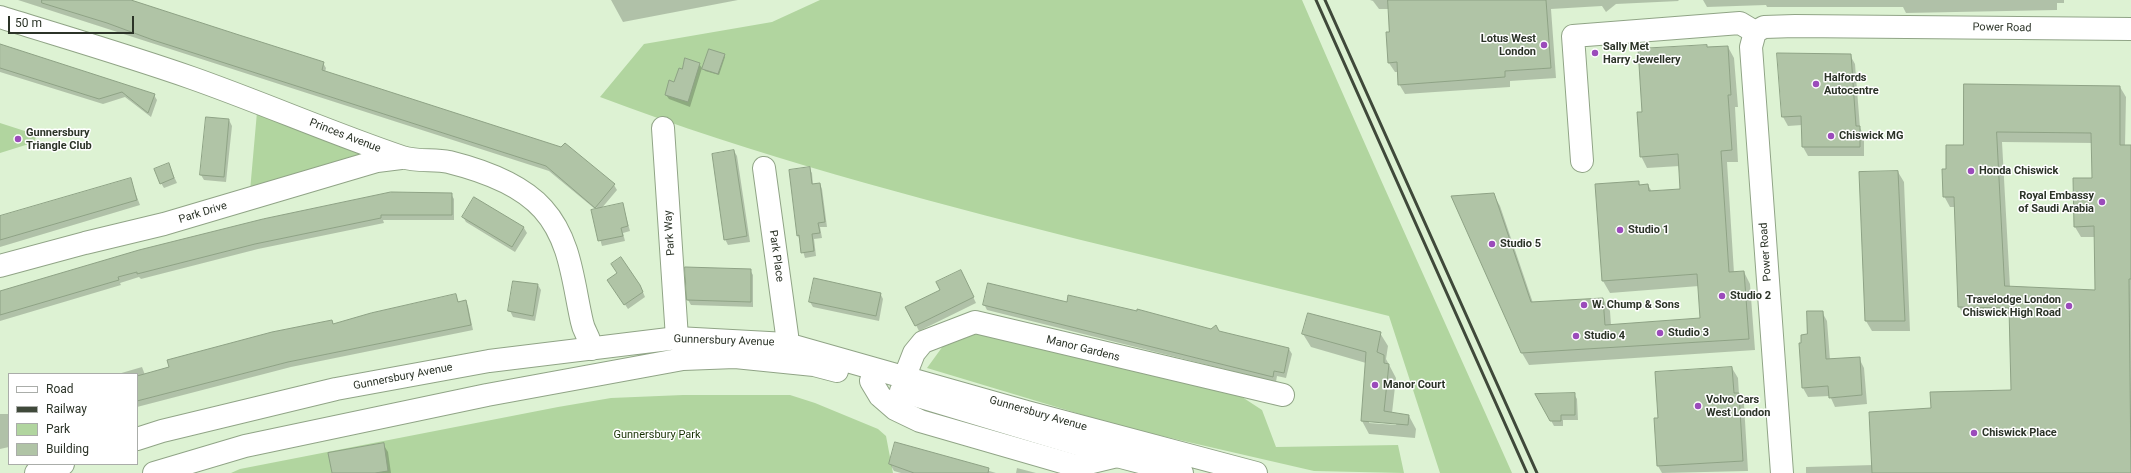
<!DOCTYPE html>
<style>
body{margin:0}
#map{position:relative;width:2131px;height:473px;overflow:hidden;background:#ddf2d3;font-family:Roboto,sans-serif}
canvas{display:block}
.legend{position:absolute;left:8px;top:373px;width:130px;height:92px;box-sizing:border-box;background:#fff;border:1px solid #aaada9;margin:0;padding:5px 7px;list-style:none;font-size:12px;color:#2b3327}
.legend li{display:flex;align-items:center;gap:8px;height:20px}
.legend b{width:20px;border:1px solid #aaada9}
.scale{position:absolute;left:8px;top:16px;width:126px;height:18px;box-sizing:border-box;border:2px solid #2b3327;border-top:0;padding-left:5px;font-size:12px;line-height:14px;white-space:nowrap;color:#2b3327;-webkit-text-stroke:3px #fff;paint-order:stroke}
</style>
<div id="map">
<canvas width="2131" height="473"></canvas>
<ul class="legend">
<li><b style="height:5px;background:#fff"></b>Road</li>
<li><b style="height:5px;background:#3f493a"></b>Railway</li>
<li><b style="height:11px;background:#b1d59f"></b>Park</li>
<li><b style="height:11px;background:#b0c4a6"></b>Building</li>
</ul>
<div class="scale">50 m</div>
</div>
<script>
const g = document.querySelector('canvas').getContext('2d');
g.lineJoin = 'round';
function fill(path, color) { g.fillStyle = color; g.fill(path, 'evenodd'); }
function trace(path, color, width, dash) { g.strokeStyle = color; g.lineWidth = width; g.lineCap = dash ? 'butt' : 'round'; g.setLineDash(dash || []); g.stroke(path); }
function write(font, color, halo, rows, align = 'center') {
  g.font = font + ' Roboto,sans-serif'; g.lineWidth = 3; g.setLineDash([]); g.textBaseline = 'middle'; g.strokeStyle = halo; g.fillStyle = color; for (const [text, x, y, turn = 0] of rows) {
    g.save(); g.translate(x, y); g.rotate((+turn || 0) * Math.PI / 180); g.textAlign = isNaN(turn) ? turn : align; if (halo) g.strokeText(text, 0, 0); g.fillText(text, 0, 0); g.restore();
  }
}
fill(new Path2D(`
 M820,0H1302C1370,158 1442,315 1512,473H1440L1389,316C1285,290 1181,264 1077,239C916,198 755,156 600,97L644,44L772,22Z
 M257,112L365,148L364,161L250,191Z
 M0,123L31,133L36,137L35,140L32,143L0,153Z
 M976,332L1242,397L1262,410L1276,447L1398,445L1404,473L1314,471L1123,427L927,368L943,346Z
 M683,395H790L815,403L878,429L886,436L893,473H231L240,469L558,407L611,398Z`), '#b1d59f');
fill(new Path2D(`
 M18,0H129L323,63L326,68L325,72L614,185L617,190L601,209L623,205L630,231L623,233L625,241L602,246L592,211L598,210L593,203L592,204L595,209L549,171Z
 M611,0H738L623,22Z
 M1370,0H1678L1679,1L1616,4L1606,12L1602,6L1551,9L1556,78L1510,81V87L1405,94L1399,84V72H1395L1389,63V9H1379L1373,1Z
 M1703,0H2064V3H2057V10L1906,13L1903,7H1767L1766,5L1707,7Z
 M0,45L154,95L157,100L151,117L125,97L103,104L0,72Z
 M1728,47L1734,58L1738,107H1735L1738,162H1727L1734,273L1744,272L1750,284L1755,350L1529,365L1522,353L1493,194L1500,206L1533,303L1603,299L1610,311L1611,325L1701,319L1699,286L1610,293L1603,281L1639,182L1640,186L1648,185L1652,192L1681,190L1680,166L1647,168L1641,156L1643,112L1707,48Z
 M1778,54L1850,55L1855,64L1860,128L1864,136V156H1808L1803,147L1802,125L1788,126L1783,117Z
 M724,55L725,57L719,75L705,71L704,69Z
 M699,64L702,68L690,107L669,99L666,95L683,70Z
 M1965,85L2120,87L2126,97L2125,146L2131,147V473H1806V467L1873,465L1932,409L2012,391L2010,317H1965L1959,307L1956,207H1950L1944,196L1947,170L1964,146ZM2002,142L2093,143V179L2075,227L2081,237H2095L2096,291L2010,287Z
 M229,120L232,126L226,182L204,180L201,175Z
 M734,151L737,156L750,242L728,245L725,239Z
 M809,168L812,173L813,185L820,184L822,189L827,227H820L822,238L814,239L816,256L805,258L798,235Z
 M171,170L177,183L164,188L161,183Z
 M1898,172L1904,182L1910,331H1872L1866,321L1860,173Z
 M130,179L140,205L0,247V218Z
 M451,194L454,199V220H383L384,223L258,249L141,279L139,277L120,283L121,285L0,321V293Z
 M474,198L524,228L527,233L515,252L466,222L463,217Z
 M686,268L750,270L753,275V307L691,305L688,300Z
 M963,276L976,303L919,331L907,307L941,290Z
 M538,285L541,290L535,321L513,317L510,311Z
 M612,285H640L645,297L628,309Z
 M880,293L883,299L879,321L813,307L810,302Z
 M456,296L459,303L465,301L468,306L473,330L291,367L137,407V374H118L142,367L145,375L332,321L333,325Z
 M1068,303L1219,332L1289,349L1292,354L1286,378L1277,376L1276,382L987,310L984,304Z
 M1822,312L1827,321L1830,360L1859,358L1864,368L1867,404L1835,407L1830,396L1808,397L1803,388L1800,344H1802Z
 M1380,333L1388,346L1386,359L1396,378L1392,413L1409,416L1416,429L1415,438L1369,434L1362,421L1366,363L1311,347L1303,334ZM1369,421L1397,423L1396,425L1369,423Z
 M1732,368L1738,378L1739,395L1744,404L1748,471L1662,473L1658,466L1659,419Z
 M1574,394L1577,399L1578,420H1563V426H1554L1537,395Z
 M0,414H9V447L0,449Z
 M896,443L996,473H901L894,471L890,464Z
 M383,444L388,452L391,473H333Z
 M1017,468L1036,473H1016Z`), '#0003');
const building = new Path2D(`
 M42,0H131L236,34L324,62L322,70L561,147L565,143L615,184L595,208L546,166L153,40L107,23L42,3Z
 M1388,0H1546L1551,68L1505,71V77L1398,85L1397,62L1388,63L1386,32H1389Z
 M0,44L155,94L148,113L122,92L99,99L0,68Z
 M1707,45V47L1728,46L1731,95H1728L1732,150L1721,151L1729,272L1744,271L1749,339L1521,353L1451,196L1494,193L1531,302L1603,298L1605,325L1700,318L1697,274L1602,281L1595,184L1639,181V185L1648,184L1649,191L1680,189L1678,154L1640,157L1637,112H1642L1638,49Z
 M709,49L725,54L718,74L702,69Z
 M1777,53L1851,54L1856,126H1860V147H1802L1801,116L1782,117Z
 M685,58L700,63L688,102L665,95L669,80L674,82L679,68L682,69Z
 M1964,84L2120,86V145H2131V279H2129L2131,473H1872L1869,412L1931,408L1930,392L2011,390L2009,308L1958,307L1954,197H1943L1942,169H1946V145H1963ZM1997,132L2091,133L2092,178H2073L2074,227L2094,226L2095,290L2005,286Z
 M206,117L229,119L224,177L200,175Z
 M734,150L747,236L724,240L712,154Z
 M169,163L174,178L160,184L154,169Z
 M810,167L812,184L820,183L825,222L818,223L820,233L812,234L814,251L801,253L799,235L797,236L789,170Z
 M1898,171L1905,321H1865L1859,172Z
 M131,178L137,200L0,240V216Z
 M391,192L452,193V215H381V218L255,244L137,274V272L118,277L119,280L0,315V291L139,250L263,219Z
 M474,197L524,227L512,247L462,217Z
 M623,203L628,226L621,228L623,236L598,241L591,210Z
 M621,257L640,285L643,292L624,305L607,280L617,273L611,264Z
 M685,267L751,269V302L687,300Z
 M961,270L974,297L915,326L905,307L940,290L936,282Z
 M814,278L881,293L876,316L809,302Z
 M513,281L538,284L533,316L508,311Z
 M988,283L1067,302L1068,295L1137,311V309L1211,329L1216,325L1219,331L1289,348L1284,373L1274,371L1273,377L983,305Z
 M456,294L458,302L466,300L471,325L288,362L137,401V376L169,367L167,360L272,332L332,320L333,324L371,313Z
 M1807,311H1823L1826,359L1860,357L1862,395L1829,398L1828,386L1802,388L1799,343H1801V335L1807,334Z
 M1308,313L1381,332L1377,352L1384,355V363L1389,364L1384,411L1409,415L1408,425L1361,421L1366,352L1302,334Z
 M1732,367L1734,393H1739L1743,461L1657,466L1654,418H1658L1655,372Z
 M1575,393V415H1561V421H1550L1535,394Z
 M895,442L989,468L988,473H914L889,464Z
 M384,443L388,471L375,473H332L328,453Z`);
fill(building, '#b0c4a6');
trace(building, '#8ea285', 1);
const minor = new Path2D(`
 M0,17C64,37 129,56 192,78C263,103 331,133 402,157C417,162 434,159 449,162C481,170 520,183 543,209C571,240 573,283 582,322C584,333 590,336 591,349
 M663,128L677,338
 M1582,161L1573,36L1740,23L1755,32
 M764,168L787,335V344
 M0,266L85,243L164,224L377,161L401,158
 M905,376L914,353L923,342L975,322L1283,395
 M871,381L880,396L895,409L920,421L1076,466L1117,456
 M1782,473L1751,47L1755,32L1764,27L1795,26L2131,29`);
const highway = new Path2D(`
 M901,391L1117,456L1182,473
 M137,439L162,431L336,389L489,361L677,338L787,344L1027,412L1256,473
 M36,473L63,464
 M154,473L245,446L487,395L683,359L735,357L814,365L837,371`);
trace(minor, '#90a486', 24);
trace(highway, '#90a486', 24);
trace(minor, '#fff', 22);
trace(highway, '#fff', 22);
trace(new Path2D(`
 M1316,0L1527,473
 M1325,0L1537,473`), '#3f493a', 3);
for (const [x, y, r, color] of [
 [1544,45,4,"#9b4bbb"],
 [1595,53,4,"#9b4bbb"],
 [1816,84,4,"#9b4bbb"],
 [1831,136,4,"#9b4bbb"],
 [18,139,4,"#9b4bbb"],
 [1971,171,4,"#9b4bbb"],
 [2102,202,4,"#9b4bbb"],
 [1620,230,4,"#9b4bbb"],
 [1492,244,4,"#9b4bbb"],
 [1722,296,4,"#9b4bbb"],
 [1584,305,4,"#9b4bbb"],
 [2069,306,4,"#9b4bbb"],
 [1660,333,4,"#9b4bbb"],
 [1576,336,4,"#9b4bbb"],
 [1375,385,4,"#9b4bbb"],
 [1698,406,4,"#9b4bbb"],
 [1974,433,4,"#9b4bbb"]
]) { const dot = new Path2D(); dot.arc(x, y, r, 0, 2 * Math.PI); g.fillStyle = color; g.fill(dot); trace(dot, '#fff', 1.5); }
write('11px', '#2b3327', '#fff', [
 ["Power Road",2002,28,1],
 ["Princes Avenue",345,136,21],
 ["Park Drive",203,213,-17],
 ["Park Way",670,233,-94],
 ["Power Road",1766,252,-94],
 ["Park Place",776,256,82],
 ["Gunnersbury Avenue",724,341,2],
 ["Manor Gardens",1083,349,14],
 ["Gunnersbury Avenue",403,377,-11],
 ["Gunnersbury Avenue",1038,414,16]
]);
write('bold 11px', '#2b3327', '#fff', [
 ["Lotus West",1536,39,"right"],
 ["London",1536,52,"right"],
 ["Sally Met",1603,47],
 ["Harry Jewellery",1603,60],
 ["Halfords",1824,78],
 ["Autocentre",1824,91],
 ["Gunnersbury",26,133],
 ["Triangle Club",26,146],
 ["Chiswick MG",1839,136],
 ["Honda Chiswick",1979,171],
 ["Royal Embassy",2094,196,"right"],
 ["of Saudi Arabia",2094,209,"right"],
 ["Studio 1",1628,230],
 ["Studio 5",1500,244],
 ["Studio 2",1730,296],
 ["Travelodge London",2061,300,"right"],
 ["Chiswick High Road",2061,313,"right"],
 ["W. Chump & Sons",1592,305],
 ["Studio 3",1668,333],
 ["Studio 4",1584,336],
 ["Manor Court",1383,385],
 ["Volvo Cars",1706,400],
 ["West London",1706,413],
 ["Chiswick Place",1982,433]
], 'left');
write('11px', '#173203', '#fff', [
 ["Gunnersbury Park",657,435]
]);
</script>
